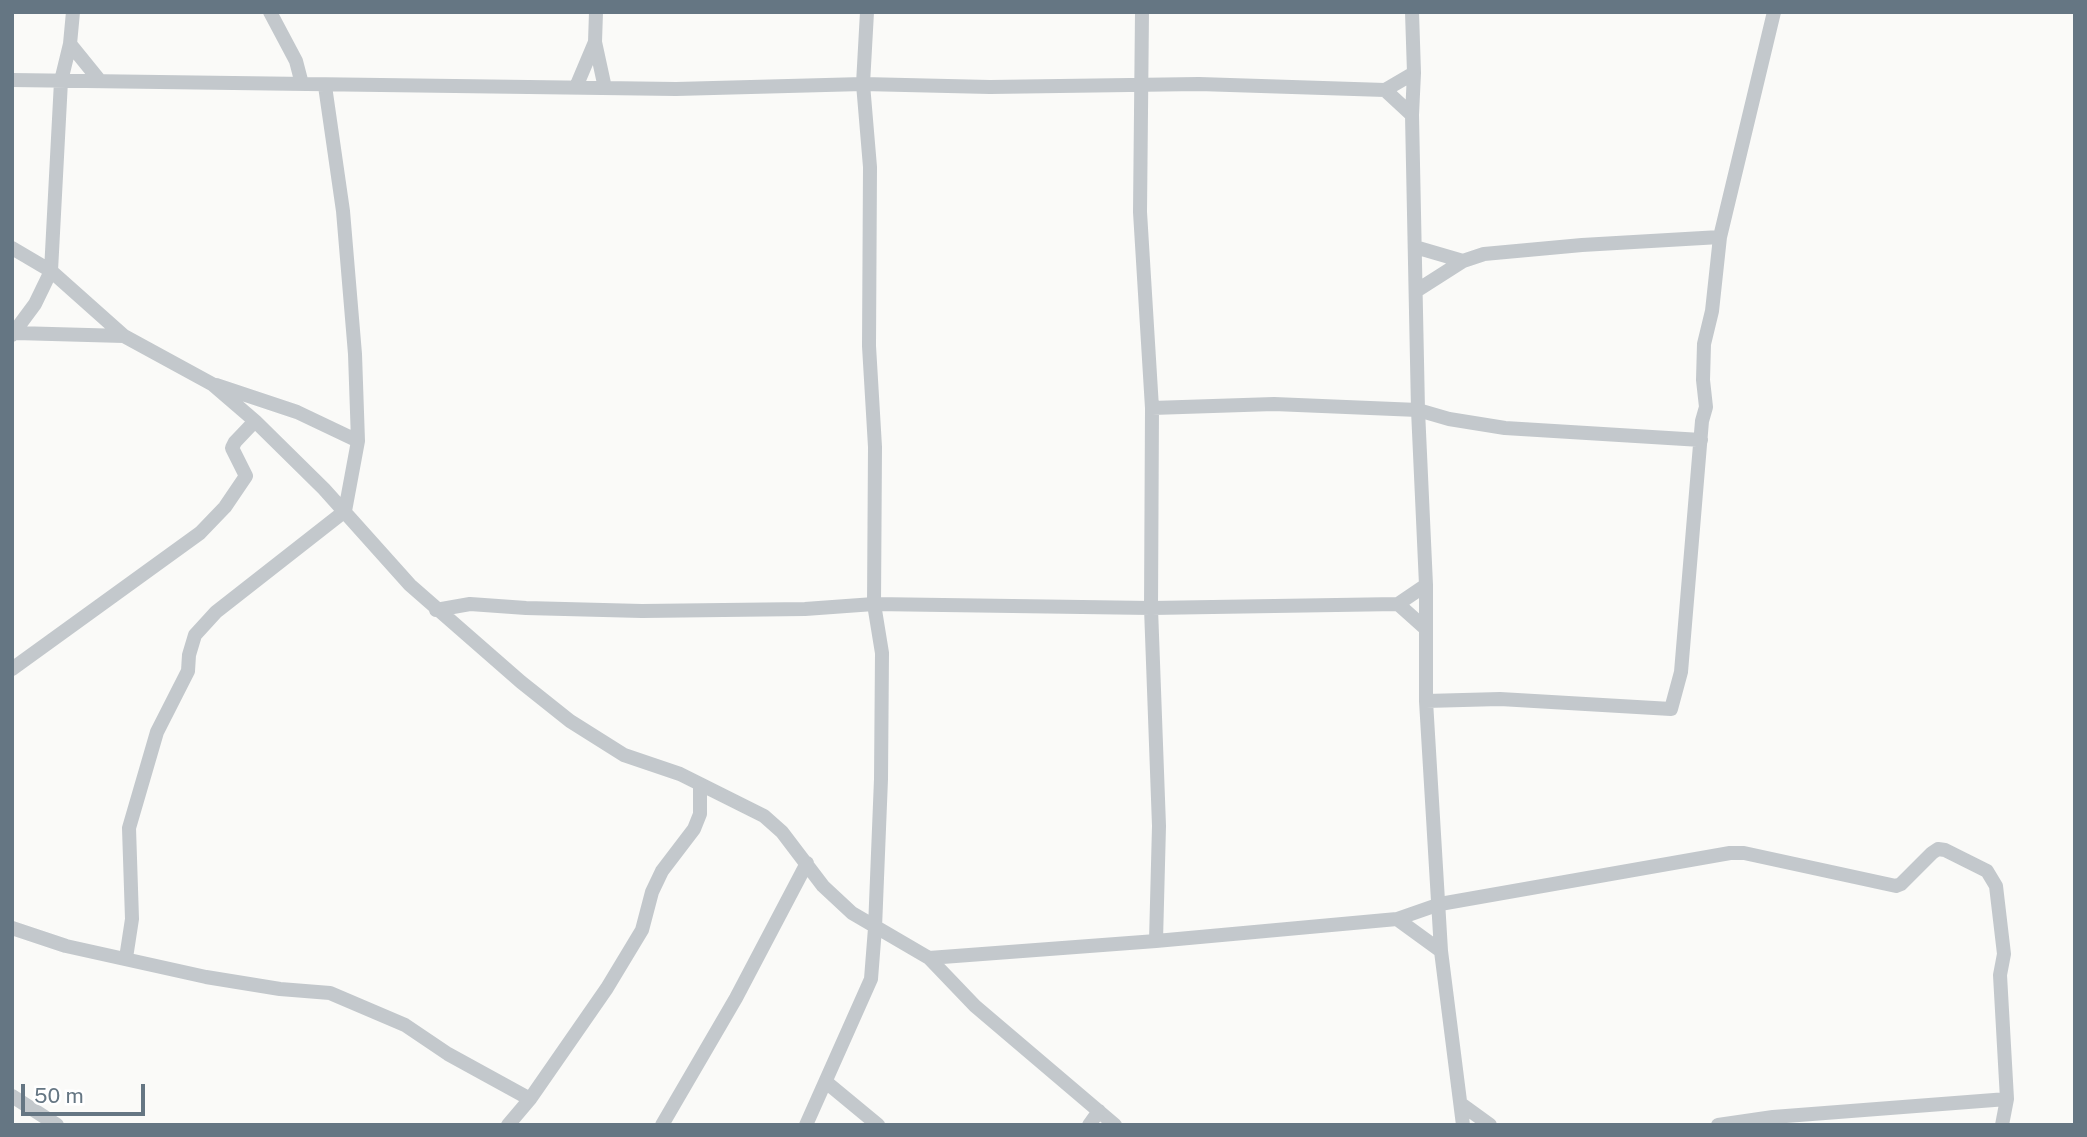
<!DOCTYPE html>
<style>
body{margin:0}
#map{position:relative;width:2087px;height:1137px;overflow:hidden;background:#fafaf8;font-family:"Public Sans",sans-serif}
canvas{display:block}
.frame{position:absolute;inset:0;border:14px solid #657683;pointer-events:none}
.scale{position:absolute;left:21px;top:1084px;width:124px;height:32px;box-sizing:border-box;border:4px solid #657683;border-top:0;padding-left:9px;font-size:21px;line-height:24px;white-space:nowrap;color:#657683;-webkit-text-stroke:5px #fff;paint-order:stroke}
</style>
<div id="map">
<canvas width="2087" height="1137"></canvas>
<div class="frame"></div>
<div class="scale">50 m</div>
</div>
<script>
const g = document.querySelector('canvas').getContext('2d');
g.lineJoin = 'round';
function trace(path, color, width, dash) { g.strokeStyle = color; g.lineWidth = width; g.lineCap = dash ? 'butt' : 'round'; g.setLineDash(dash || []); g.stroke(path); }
trace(new Path2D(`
 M270,12L296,61L302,84
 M596,12L595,42L605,88
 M1142,12L1140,212L1152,408L1151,608L1159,826L1156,941
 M1412,12L1414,73L1412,115L1418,410L1426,585V701L1441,951L1463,1125
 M70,44L100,81
 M12,80L676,89L863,84L990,87L1199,84L1385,90L1414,73
 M576,87L595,42
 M1385,90L1412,115
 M1415,247L1463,261
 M12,248L51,271L124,336L212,384L255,421L324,489L410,585L521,682L570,721L624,755L680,774L764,816L782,832L823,886L852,913L929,958L975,1006L1115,1125
 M1416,291L1463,261L1484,254L1582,245L1720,237
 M16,333L124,336
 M12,335L35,304L51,271L61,81L70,44L73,12
 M216,385L297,412L358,441
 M1152,408L1274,404L1418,410L1449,419L1505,428L1701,440
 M1398,604L1426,629
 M436,610L470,604L526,608L642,611L805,609L874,604L1151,608L1398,604L1426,585
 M12,669L200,533L225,507L246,476L232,448L235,442L255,421
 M1426,701L1500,699L1671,709L1681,672L1702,421L1706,407L1703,380L1704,344L1712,311L1720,237L1774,12
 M1397,919L1441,951
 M12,928L66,946L206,977L280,989L330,993L405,1025L448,1054L530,1099
 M126,958L132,919L129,828L157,732L188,671L189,655L195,635L216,612L345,511L358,441L355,354L343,211L325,86
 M929,958L1156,941L1397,919L1440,904L1730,853H1744L1896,886L1901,884L1932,853L1938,849L1945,850L1987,871L1996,886L2004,954L2000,975L2007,1099
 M826,1082L878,1125
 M12,1096L57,1125
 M1461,1104L1490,1125
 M508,1125L530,1099L607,988L642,930L652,892L662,871L694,829L700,814V785
 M662,1125L736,998L807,863
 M806,1125L871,979L875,928L881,779L882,653L874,604L875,447L869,346L870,167L863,84L867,12
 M1089,1125L1099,1111
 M1718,1125L1773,1117L2007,1099L2002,1125`), '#c3c8cc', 14);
</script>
